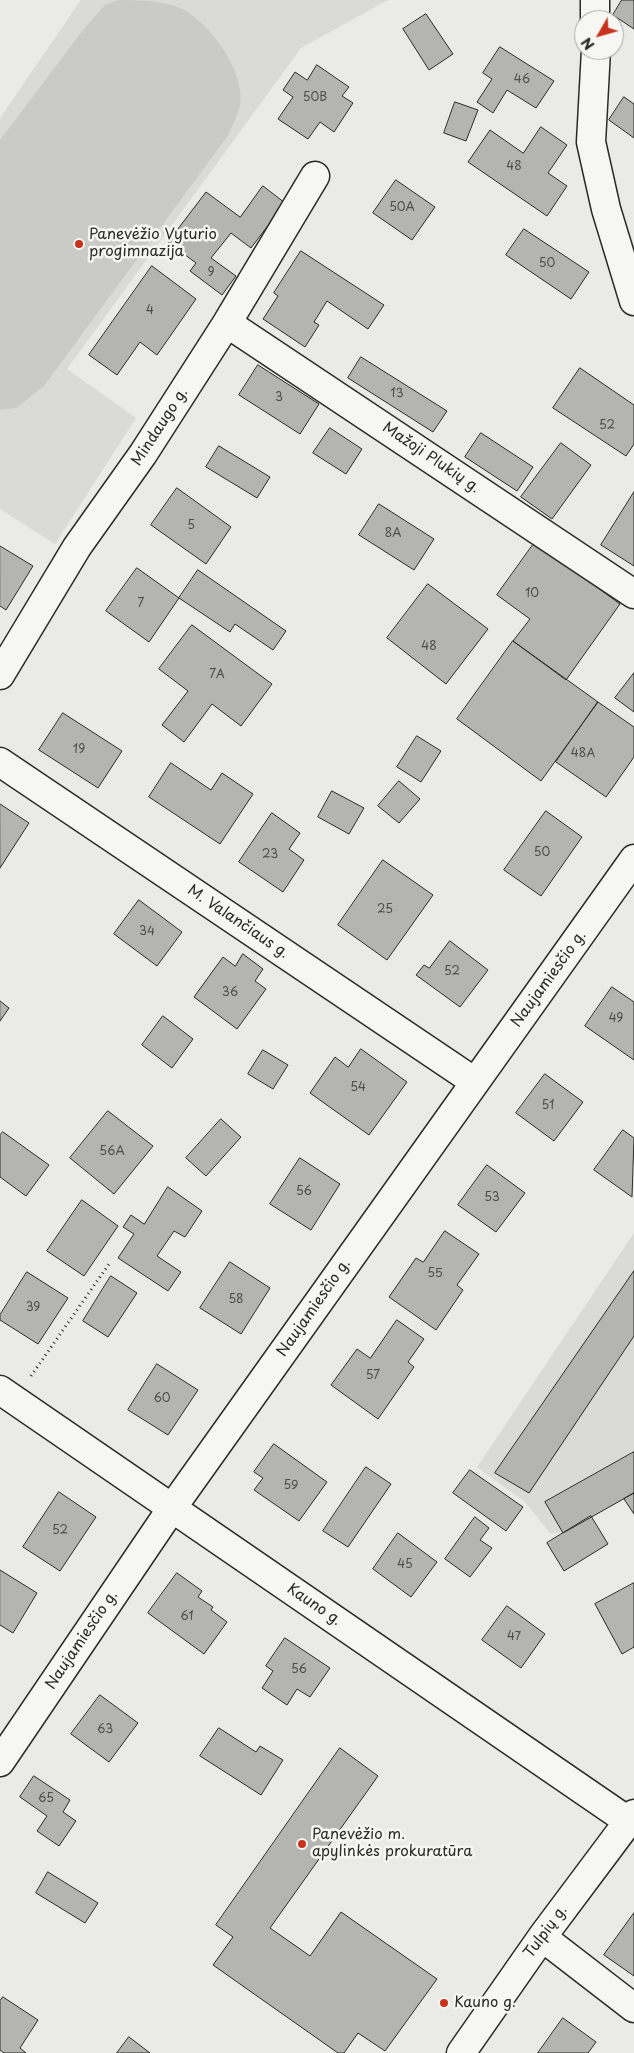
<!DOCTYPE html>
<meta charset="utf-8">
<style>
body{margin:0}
#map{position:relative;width:634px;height:2053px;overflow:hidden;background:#eaeae6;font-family:"Playpen Sans",sans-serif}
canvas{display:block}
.north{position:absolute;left:574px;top:10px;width:50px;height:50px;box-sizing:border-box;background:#f6f6f2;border:1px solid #a5a5a2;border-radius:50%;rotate:232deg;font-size:14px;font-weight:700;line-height:20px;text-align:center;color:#2b2b2b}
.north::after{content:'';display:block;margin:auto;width:18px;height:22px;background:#c8321e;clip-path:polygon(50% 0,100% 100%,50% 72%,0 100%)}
</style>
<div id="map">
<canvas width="634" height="2053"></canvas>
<div class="north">N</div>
</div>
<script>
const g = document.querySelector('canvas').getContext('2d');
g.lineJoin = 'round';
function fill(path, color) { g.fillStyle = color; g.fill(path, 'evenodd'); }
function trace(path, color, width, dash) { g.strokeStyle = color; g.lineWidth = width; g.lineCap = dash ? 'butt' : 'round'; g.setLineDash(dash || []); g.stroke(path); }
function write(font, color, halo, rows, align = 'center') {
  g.font = font + ' "Playpen Sans",sans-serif'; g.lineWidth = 5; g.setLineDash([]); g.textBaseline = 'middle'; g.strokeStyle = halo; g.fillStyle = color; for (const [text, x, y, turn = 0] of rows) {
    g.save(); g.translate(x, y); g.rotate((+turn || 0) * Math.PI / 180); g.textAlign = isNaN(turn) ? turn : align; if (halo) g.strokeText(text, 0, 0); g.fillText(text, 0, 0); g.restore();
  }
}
fill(new Path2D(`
 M81,0H388L301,48L67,369L136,418L55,544L0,509V118Z
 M634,1233V1493L563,1533H550L525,1502L477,1467Z`), '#dadad6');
fill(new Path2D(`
 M119,0C140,0 160,0 180,8C209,21 246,72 240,105C238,115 232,125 229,134L44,386L16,408L0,410V140L83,30L105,5Z`), '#cacac7');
const building = new Path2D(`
 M622,0H634V29L613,15Z
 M426,14L453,54L429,70L403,29Z
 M500,47L554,81L536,108L507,90L493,113L477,102L492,79L483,73Z
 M317,65L349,87L342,96L353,103L334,132L320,122L308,139L278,119L293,97L283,90L295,72L307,80Z
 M624,97L634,104V138L609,120Z
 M455,102L478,110L466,141L444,133Z
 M541,127L567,145L548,173L567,186L547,216L468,162L490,130L523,153Z
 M396,180L435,207L412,240L373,213Z
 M263,186L285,203L251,248L231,233L211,258L236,276L222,295L190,271L196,263L168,242L206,192L240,217Z
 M524,229L589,272L571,299L506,255Z
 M301,251L384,305L368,329L327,301L314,322L319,325L305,347L263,319L278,296L274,293Z
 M152,266L196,299L157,355L140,342L117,375L89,355Z
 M361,357L447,411L433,432L348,378Z
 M258,365L319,404L300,434L239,395Z
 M580,368L634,405V444L626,456L553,408Z
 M330,428L362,449L346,474L313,453Z
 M481,433L533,467L517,491L465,457Z
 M561,443L591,465L552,519L521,497Z
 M219,446L270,477L257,498L206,467Z
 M177,488L231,527L206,564L151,525Z
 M634,492V566L601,545Z
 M379,504L434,539L414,570L359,535Z
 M535,542L620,604L566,680L513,641L530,619L497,595Z
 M0,546L33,566L6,610L0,606Z
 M137,568L179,598L149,642L106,611Z
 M198,570L286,631L273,650L235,624L230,632L179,598Z
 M428,584L488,629L446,684L387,638Z
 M192,625L272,684L241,726L212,704L184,742L162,725L188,691L159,669Z
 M513,641L598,702L541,781L457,719Z
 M634,673V712L615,698Z
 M598,702L634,727V757L606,797L556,762Z
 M63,713L122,751L98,788L39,750Z
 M417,736L441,751L421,782L397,767Z
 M171,763L211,790L222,773L253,794L220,844L149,797Z
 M399,781L420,799L399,823L378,806Z
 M332,791L364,808L349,834L318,817Z
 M0,804L29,823L0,868Z
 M546,811L582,837L541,896L504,870Z
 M272,813L300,833L289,849L304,860L283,892L239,862Z
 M383,860L433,895L387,960L338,925Z
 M139,900L182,932L157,966L114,934Z
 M450,941L488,970L460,1007L416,975L424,965L429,968Z
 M243,954L263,969L255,981L266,989L237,1029L194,997L223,957L235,966Z
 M612,987L634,1002V1060L585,1026Z
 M0,1001L9,1008L0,1021Z
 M163,1016L193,1039L172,1068L142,1045Z
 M361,1049L407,1082L369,1135L310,1093L335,1057L348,1067Z
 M263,1050L288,1065L273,1089L248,1074Z
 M545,1074L583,1102L554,1141L516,1113Z
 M108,1111L153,1146L114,1194L70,1158Z
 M221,1119L241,1137L206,1176L186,1158Z
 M623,1130L634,1138L632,1197L594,1170Z
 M3,1132L49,1165L26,1196L0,1177V1135Z
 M300,1158L340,1184L311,1230L270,1204Z
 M487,1165L525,1193L496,1232L458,1205Z
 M168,1187L202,1211L185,1237L174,1231L157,1256L181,1272L168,1291L118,1258L134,1234L123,1227L131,1215L144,1224Z
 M82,1200L118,1226L84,1276L47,1251Z
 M445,1231L479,1254L457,1285L463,1290L436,1330L389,1297L416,1258L423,1262Z
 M230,1262L270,1288L241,1334L200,1308Z
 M634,1271V1336L529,1493L495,1473Z
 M27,1272L68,1298L38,1344L0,1320V1315Z
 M111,1276L137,1293L108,1337L83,1321Z
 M397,1320L424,1339L408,1362L414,1367L378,1419L331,1385L357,1349L370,1358Z
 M157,1364L198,1390L168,1435L128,1410Z
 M274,1444L327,1482L299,1521L254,1490L263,1478L254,1472Z
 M634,1452V1493L563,1533L545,1502Z
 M366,1467L391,1484L348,1547L323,1531Z
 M470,1470L523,1507L506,1531L453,1493Z
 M59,1492L96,1517L60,1571L23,1547Z
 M634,1493V1514L624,1499Z
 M591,1516L608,1544L564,1571L547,1543Z
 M475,1517L489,1528L480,1540L492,1548L470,1577L445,1559Z
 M398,1533L437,1562L411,1597L373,1569Z
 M0,1570L37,1593L13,1633L0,1625Z
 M177,1573L202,1591L198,1597L213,1607L211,1610L227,1622L204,1654L148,1613Z
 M634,1583V1647L622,1654L595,1604Z
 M507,1606L545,1634L521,1668L482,1640Z
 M285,1638L330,1668L310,1697L297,1689L287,1705L262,1688L273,1671L266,1666Z
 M100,1695L138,1723L109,1762L71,1734Z
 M219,1728L256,1752L260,1746L283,1760L261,1795L200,1756Z
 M340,1748L378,1776L270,1928L310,1956L341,1912L437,1979L385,2051L358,2033L344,2053H338L213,1965L233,1937L216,1925Z
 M34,1776L70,1800L63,1812L76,1821L59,1846L37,1831L47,1816L20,1797Z
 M48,1872L98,1903L85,1923L36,1893Z
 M634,1913V1976L604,1955Z
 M3,1997L38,2020L20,2048L26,2053H4L0,2050V2001Z
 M563,2018L596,2042L588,2053H538Z
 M129,2037L150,2053H117Z`);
fill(building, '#b4b4b1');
trace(building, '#2b2b2b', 1);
const minor = new Path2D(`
 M595,0V20
 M596,50L591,142L606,209L634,301
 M227,323L634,594
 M0,675L77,547L143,454L227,323L315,176
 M0,762L475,1082
 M0,1390L628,1821
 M0,1762L172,1508L634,859
 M542,1937L634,2008
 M461,2053L542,1937L634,1814`);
trace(minor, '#2b2b2b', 31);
trace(new Path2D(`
 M31,1376L109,1264`), '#2b2b2b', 3, [1, 4]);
trace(minor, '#f6f6f2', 28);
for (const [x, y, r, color] of [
 [79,244,5,"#c8321e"],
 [302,1844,5,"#c8321e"],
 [444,2003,5,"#c8321e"]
]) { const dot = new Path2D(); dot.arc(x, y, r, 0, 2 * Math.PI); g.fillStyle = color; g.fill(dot); trace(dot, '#f6f6f2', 2); }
write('12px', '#4d4d4c', null, [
 ["46",522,80],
 ["50B",315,98],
 ["48",514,167],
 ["50A",402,208],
 ["50",547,264],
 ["9",211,273],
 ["4",150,311],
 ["13",397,394],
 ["3",279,398],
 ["52",607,426],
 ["5",191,526],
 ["8A",393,534],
 ["10",532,594],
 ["7",141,604],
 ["48",429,647],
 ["7A",217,675],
 ["19",79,750],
 ["48A",583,754],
 ["50",542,853],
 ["23",270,855],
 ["25",385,910],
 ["34",147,932],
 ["52",452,972],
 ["36",230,993],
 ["49",616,1019],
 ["54",358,1088],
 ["51",548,1106],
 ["56A",112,1152],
 ["56",304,1192],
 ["53",492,1198],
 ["55",435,1274],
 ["58",236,1300],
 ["39",33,1308],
 ["57",373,1376],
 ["60",162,1399],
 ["59",291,1486],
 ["52",60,1531],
 ["45",405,1565],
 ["61",187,1617],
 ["47",514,1637],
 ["56",299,1670],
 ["63",105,1730],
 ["65",46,1799]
]);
write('15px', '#2b2b2b', '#f6f6f2', [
 ["Panevėžio Vyturio",89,235],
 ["progimnazija",89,252],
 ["Panevėžio m.",312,1835],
 ["apylinkės prokuratūra",312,1852],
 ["Kauno g.",454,2003]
], 'left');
write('15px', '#2b2b2b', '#f6f6f2', [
 ["Mindaugo g.",160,427,-57],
 ["Mažoji Plukių g.",431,458,34],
 ["M. Valančiaus g.",238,922,34],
 ["Naujamiesčio g.",549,979,-54],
 ["Naujamiesčio g.",314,1308,-55],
 ["Kauno g.",314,1605,34],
 ["Naujamiesčio g.",82,1640,-56],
 ["Tulpių g.",546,1932,-54]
]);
</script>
